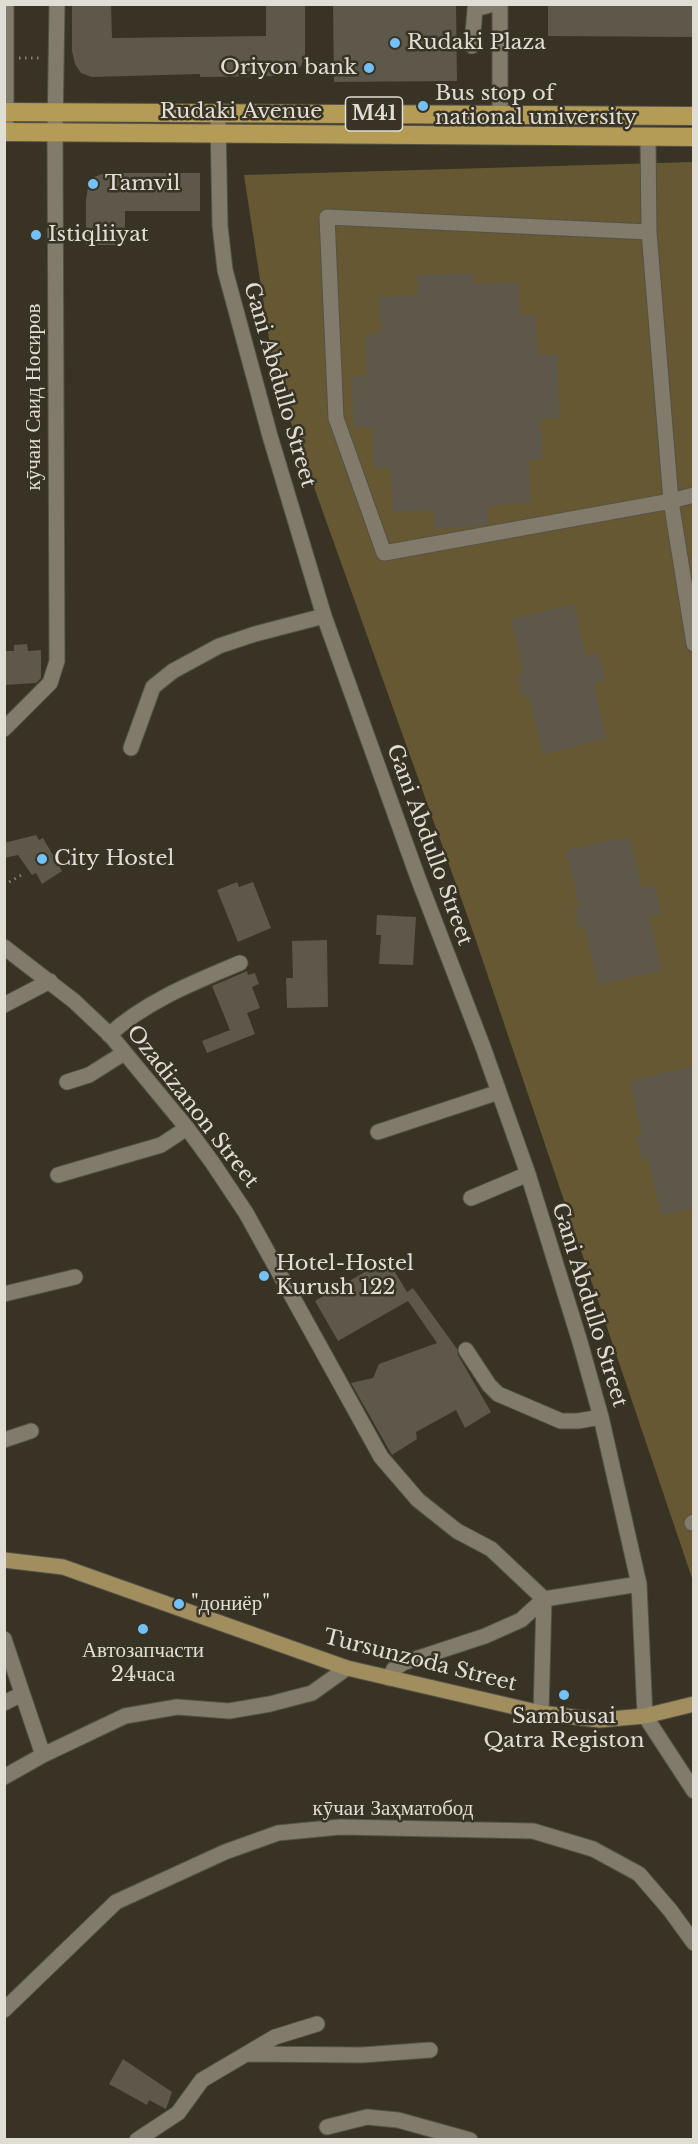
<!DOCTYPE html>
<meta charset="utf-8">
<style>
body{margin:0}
#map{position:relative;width:698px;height:2144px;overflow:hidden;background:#383325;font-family:"Libre Baskerville",serif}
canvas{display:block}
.frame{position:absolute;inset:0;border:6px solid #e0ddd5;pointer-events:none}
</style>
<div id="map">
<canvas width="698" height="2144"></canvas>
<div class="frame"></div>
</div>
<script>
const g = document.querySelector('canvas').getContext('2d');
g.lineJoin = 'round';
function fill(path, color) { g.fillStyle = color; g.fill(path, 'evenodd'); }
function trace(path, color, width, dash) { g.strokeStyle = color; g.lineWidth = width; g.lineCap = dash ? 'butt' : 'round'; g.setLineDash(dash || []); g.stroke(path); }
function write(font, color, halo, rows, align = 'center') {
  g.font = font + ' "Libre Baskerville",serif'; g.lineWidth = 5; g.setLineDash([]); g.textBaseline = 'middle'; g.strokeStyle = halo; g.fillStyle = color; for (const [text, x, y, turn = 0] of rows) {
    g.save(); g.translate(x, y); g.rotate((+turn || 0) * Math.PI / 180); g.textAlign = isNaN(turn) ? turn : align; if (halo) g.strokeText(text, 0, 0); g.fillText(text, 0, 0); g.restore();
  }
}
fill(new Path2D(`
 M693,162V1581L471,926L275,378L244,175Z`), '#665832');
fill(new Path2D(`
 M72,4H111L112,38L266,36V4H305V55L301,66L292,73L279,76L200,77V74L92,77L81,73L75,64L72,51Z
 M333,4H456L457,81L334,82Z
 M548,4H693V37L548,36Z
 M105,173H200V211H125V245H86V200L88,187L94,177Z
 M473,273V284L518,282L520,315H536L538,355L557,354L560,418L540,419L543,460H529L531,503L488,506L489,524L470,527L435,529L434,510L393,512L390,467L374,468L372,427L354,428L351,377L367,376L365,334L381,333L379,297L418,295L417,275Z
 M574,604L586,656L599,653L605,681L594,684L606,739L543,754L529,696L523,698L518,675L523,673L511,619Z
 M27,644L28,651L41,650V678L36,683L4,685V651H14V645Z
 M36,835L39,840L43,838L62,871L42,884L36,873L32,875L18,855L4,858V843Z
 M630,836L642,888L655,885L661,913L649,916L662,970L599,985L585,928L579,930L574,906L579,905L566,850Z
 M237,882L239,887L253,882L271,928L238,942L217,890Z
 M377,915L416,917L413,965L379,964L381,935H376Z
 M327,940L328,1007L287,1008L286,978H293L292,941Z
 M247,971L248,975L255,973L259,984L252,987L260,1008L247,1013L255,1034L207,1053L202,1041L230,1030L212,986Z
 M693,1066V1208L661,1215L648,1158L642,1160L637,1136L642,1135L630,1081Z
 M387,1259L407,1292L413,1288L457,1349L458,1355L491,1412L465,1428L456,1410L416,1432L417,1439L392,1455L351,1383L373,1378L379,1364L437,1343L408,1301L338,1341L315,1301Z
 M123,2059L172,2092L166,2109L149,2100L147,2105L109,2084Z`), '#5e584a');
const minor = new Path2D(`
 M500,4V136
 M472,46L475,9L493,4
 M218,122L220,226L225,270L270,436L324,616L418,878L483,1047L528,1174L580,1342L601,1417L639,1584L645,1716L694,1791
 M6,132V4
 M648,137L649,232L671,501L694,644
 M649,232L327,217L336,418L384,553L671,501L694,495
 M4,729L50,683L57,661L55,133L57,4
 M131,748L153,687L173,671L219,646L255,634L324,616
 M4,947L74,1001L111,1036L187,1128L212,1162L246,1213L381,1457L418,1500L457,1531L491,1549L544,1599L541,1713
 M4,1005L50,981
 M109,1035C146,1001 195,982 240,963
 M67,1082L89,1075L124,1053
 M378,1132L499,1092
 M58,1175L161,1145L187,1128
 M471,1198L528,1174
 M4,1294L75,1277
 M466,1350L489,1385L498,1394L561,1421H578L601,1417
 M4,1440L31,1431
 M692,1523L694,1522
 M4,1639L43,1755L4,1777
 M389,1678L394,1669L403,1663L485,1636L521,1620L544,1599L639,1584
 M4,1703L22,1694
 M43,1755L125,1716L177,1707L229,1711L270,1704L312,1693L347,1668
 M4,2010L116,1902L225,1852L278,1833L340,1827L533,1831L593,1849L639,1874L670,1910L694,1943
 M247,2054L362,2055L430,2050
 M327,2127L367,2117L398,2120L470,2140
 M137,2140L178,2113L202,2080L275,2037L317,2024`);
const major = new Path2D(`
 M4,1560L63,1567L347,1668L541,1713L599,1720L645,1716L694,1704`);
const highway = new Path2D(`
 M4,112L694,116
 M4,132L694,137`);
trace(minor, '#555145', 17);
trace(major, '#555145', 17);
trace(highway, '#555145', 20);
trace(new Path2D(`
 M19,58H42
 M4,885L23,874`), '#868277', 3, [1.5, 4.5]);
trace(minor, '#817b6c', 15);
trace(major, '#a08e5f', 15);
trace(highway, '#b49b56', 18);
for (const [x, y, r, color] of [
 [395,43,6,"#73c1f6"],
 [369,68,6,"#73c1f6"],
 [423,106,6,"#73c1f6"],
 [93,184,6,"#73c1f6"],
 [36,235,6,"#73c1f6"],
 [42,859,6,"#73c1f6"],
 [264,1276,6,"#73c1f6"],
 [179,1604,6,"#73c1f6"],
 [143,1629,6,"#73c1f6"],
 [564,1695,6,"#73c1f6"]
]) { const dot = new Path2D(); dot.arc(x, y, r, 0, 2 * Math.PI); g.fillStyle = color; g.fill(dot); trace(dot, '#383325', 2); }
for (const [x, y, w] of [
 [374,114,57]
]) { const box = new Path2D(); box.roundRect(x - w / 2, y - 17, w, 34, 4.5); g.fillStyle = '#383325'; g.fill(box); trace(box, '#e0ddd5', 1.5); }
write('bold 20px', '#e0ddd5', null, [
 ["M41",374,114]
]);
write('21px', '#e0ddd5', '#383325', [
 ["Rudaki Plaza",407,43],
 ["Oriyon bank",357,68,"right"],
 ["Bus stop of",435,94],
 ["national university",435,118],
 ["Tamvil",105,184],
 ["Istiqliiyat",48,235],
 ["City Hostel",54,859],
 ["Hotel-Hostel",276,1264],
 ["Kurush 122",276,1288],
 ["\"дониёр\"",191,1604],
 ["Автозапчасти",143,1651,"center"],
 ["24часа",143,1675,"center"],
 ["Sambusai",564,1717,"center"],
 ["Qatra Registon",564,1741,"center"]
], 'left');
write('21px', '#e0ddd5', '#383325', [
 ["Rudaki Avenue",241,112],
 ["Gani Abdullo Street",279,385,74],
 ["кӯчаи Саид Носиров",34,397,-90],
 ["Gani Abdullo Street",429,845,70],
 ["Ozadizanon Street",192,1107,52],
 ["Gani Abdullo Street",589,1305,73],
 ["Tursunzoda Street",420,1661,14],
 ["кӯчаи Заҳматобод",393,1809]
]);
</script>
